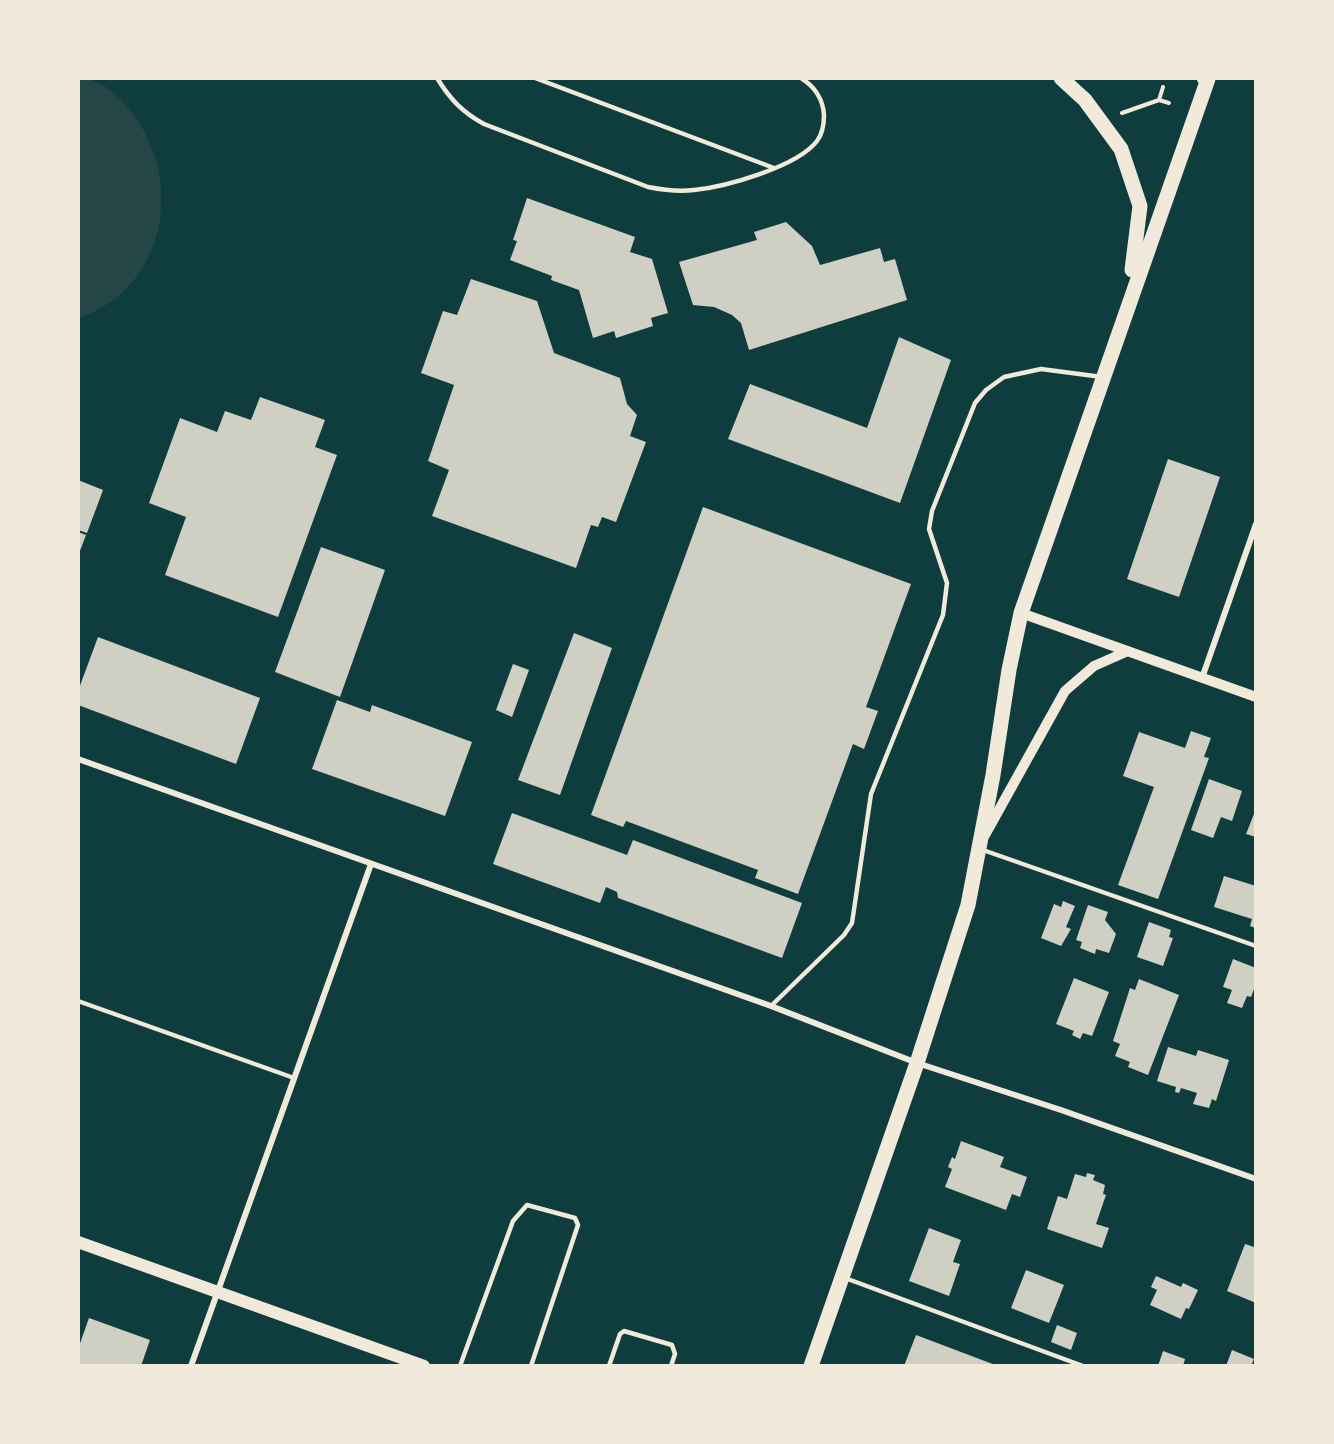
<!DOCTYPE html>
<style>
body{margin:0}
#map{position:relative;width:1334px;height:1444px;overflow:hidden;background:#0f3d3e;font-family:"Archivo Narrow",sans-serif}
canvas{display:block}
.frame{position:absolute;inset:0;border:80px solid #f1e9da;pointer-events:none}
</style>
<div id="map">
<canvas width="1334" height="1444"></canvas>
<div class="frame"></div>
</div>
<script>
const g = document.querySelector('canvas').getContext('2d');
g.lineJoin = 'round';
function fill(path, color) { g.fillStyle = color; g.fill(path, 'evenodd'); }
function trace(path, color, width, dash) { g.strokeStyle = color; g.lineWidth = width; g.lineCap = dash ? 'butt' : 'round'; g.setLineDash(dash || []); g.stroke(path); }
fill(new Path2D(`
 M78,78C97,78 112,90 124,103C186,170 171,288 78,318Z`), '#244646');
fill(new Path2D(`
 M527,198L635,237L630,252L652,259L668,313L651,318L653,326L616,338L614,331L593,338L579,290L551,280L552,276L510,260L517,241L513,240Z
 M786,222L812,246L820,265L880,248L884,262L895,259L907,300L749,350L741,323L732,315L714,307L693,305L679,262L757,240L754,232Z
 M471,279L537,301L554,353L620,378L627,404L637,415L630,436L646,442L616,522L602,517L598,527L591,525L576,568L432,516L449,470L428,461L454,385L421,373L443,311L457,315Z
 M899,337L951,360L900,503L728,439L750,384L867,428Z
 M260,397L325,420L315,447L337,455L278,617L165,575L186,517L149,503L180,418L217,432L225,411L251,420Z
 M1168,459L1220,477L1179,597L1127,579Z
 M78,480L103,490L87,533L78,530Z
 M703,507L911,584L866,707L878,711L864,749L853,744L798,894L755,878L758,870L626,821L623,827L591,815Z
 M78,532L86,535L78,556Z
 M321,547L385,570L340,697L275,672Z
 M574,633L612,648L560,795L518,780Z
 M98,637L260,698L236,764L78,705V691Z
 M513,664L529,670L512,717L496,710Z
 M337,700L370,712L372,705L472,742L445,816L312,769Z
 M1191,731L1211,738L1204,757L1209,758L1158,899L1118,885L1154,787L1123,776L1139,732L1185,748Z
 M1209,779L1242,791L1232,821L1221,817L1213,838L1191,830Z
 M1256,809V837L1246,834Z
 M512,813L627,855L633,840L802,903L782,958L618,898L617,892L606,887L600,903L493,864Z
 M1224,876L1256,886V928L1250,926L1252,919L1214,907Z
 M1063,901L1075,906L1066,927L1071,929L1061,946L1041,938L1054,904L1061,907Z
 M1088,905L1108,912L1105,920L1116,934L1109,953L1096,949L1095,954L1080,948L1082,942L1076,940Z
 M1149,922L1171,930L1169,937L1173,938L1163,966L1137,957Z
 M1233,959L1256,968V984L1251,997L1247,996L1242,1008L1227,1003L1232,990L1223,987Z
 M1074,978L1109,992L1092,1036L1083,1033L1080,1039L1072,1035L1074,1031L1056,1024Z
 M1139,979L1179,995L1148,1075L1128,1067L1130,1062L1115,1056L1120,1044L1113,1041L1130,988L1135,990Z
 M1168,1047L1196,1056L1198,1050L1229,1060L1216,1101L1212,1099L1209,1108L1193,1104L1197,1093L1181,1088L1179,1093L1175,1092L1176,1087L1157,1081Z
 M961,1141L1004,1157L1000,1167L1027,1177L1020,1197L1012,1194L1006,1210L945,1187L952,1169L948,1167L952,1157L955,1159Z
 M1087,1173L1095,1175L1093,1180L1105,1185L1103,1194L1106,1195L1096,1224L1109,1228L1102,1248L1047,1229L1058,1196L1067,1199L1075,1174L1086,1177Z
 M929,1228L961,1240L953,1262L960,1264L949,1296L909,1281Z
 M1256,1242V1303L1227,1291L1245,1244L1254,1247Z
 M1026,1270L1064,1285L1049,1323L1011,1308Z
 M1156,1276L1181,1287L1183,1283L1198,1290L1189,1309L1186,1308L1181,1319L1150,1305L1157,1290L1151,1287Z
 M89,1318L150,1340L141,1366H78V1349Z
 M1057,1325L1077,1333L1071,1350L1051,1342Z
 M916,1335L998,1366H904Z
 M1232,1350L1254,1359L1251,1366H1226Z
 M1163,1351L1185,1359L1183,1366H1158Z`), '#cfcfc3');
trace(new Path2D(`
 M1159,100L1163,87
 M1122,113L1159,100L1169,103`), '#f1e9da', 4);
trace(new Path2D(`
 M437,78C450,99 462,112 484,124L648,187C663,190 678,192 694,190C725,187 797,167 817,141C823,133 824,125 824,115C823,99 814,86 801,78
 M535,78L774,168
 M983,850L1256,946
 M78,1001L294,1078
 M771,1006L844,935L852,923L871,794L943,615L947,583L929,529L932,511L975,403L986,390L1004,377L1041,369L1102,377
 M845,1278L1083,1366
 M460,1366L513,1221L527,1205L575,1218L578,1225L531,1366
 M609,1366L620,1334L624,1331L672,1345L675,1354L671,1366`), '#f1e9da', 4.5);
trace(new Path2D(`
 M1202,678L1256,524
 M78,759L771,1006L917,1063L1061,1110L1256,1179
 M191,1366L371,864`), '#f1e9da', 6);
trace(new Path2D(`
 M1021,613L1256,697
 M985,835L1065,691L1094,666L1128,651`), '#f1e9da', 10);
trace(new Path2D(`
 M78,1242L424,1366`), '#f1e9da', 12);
trace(new Path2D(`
 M1061,78L1085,100L1121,149L1140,206L1132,270
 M811,1366L917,1063L968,905L993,775L1009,670L1021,613L1208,79L1204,78`), '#f1e9da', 15);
</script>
